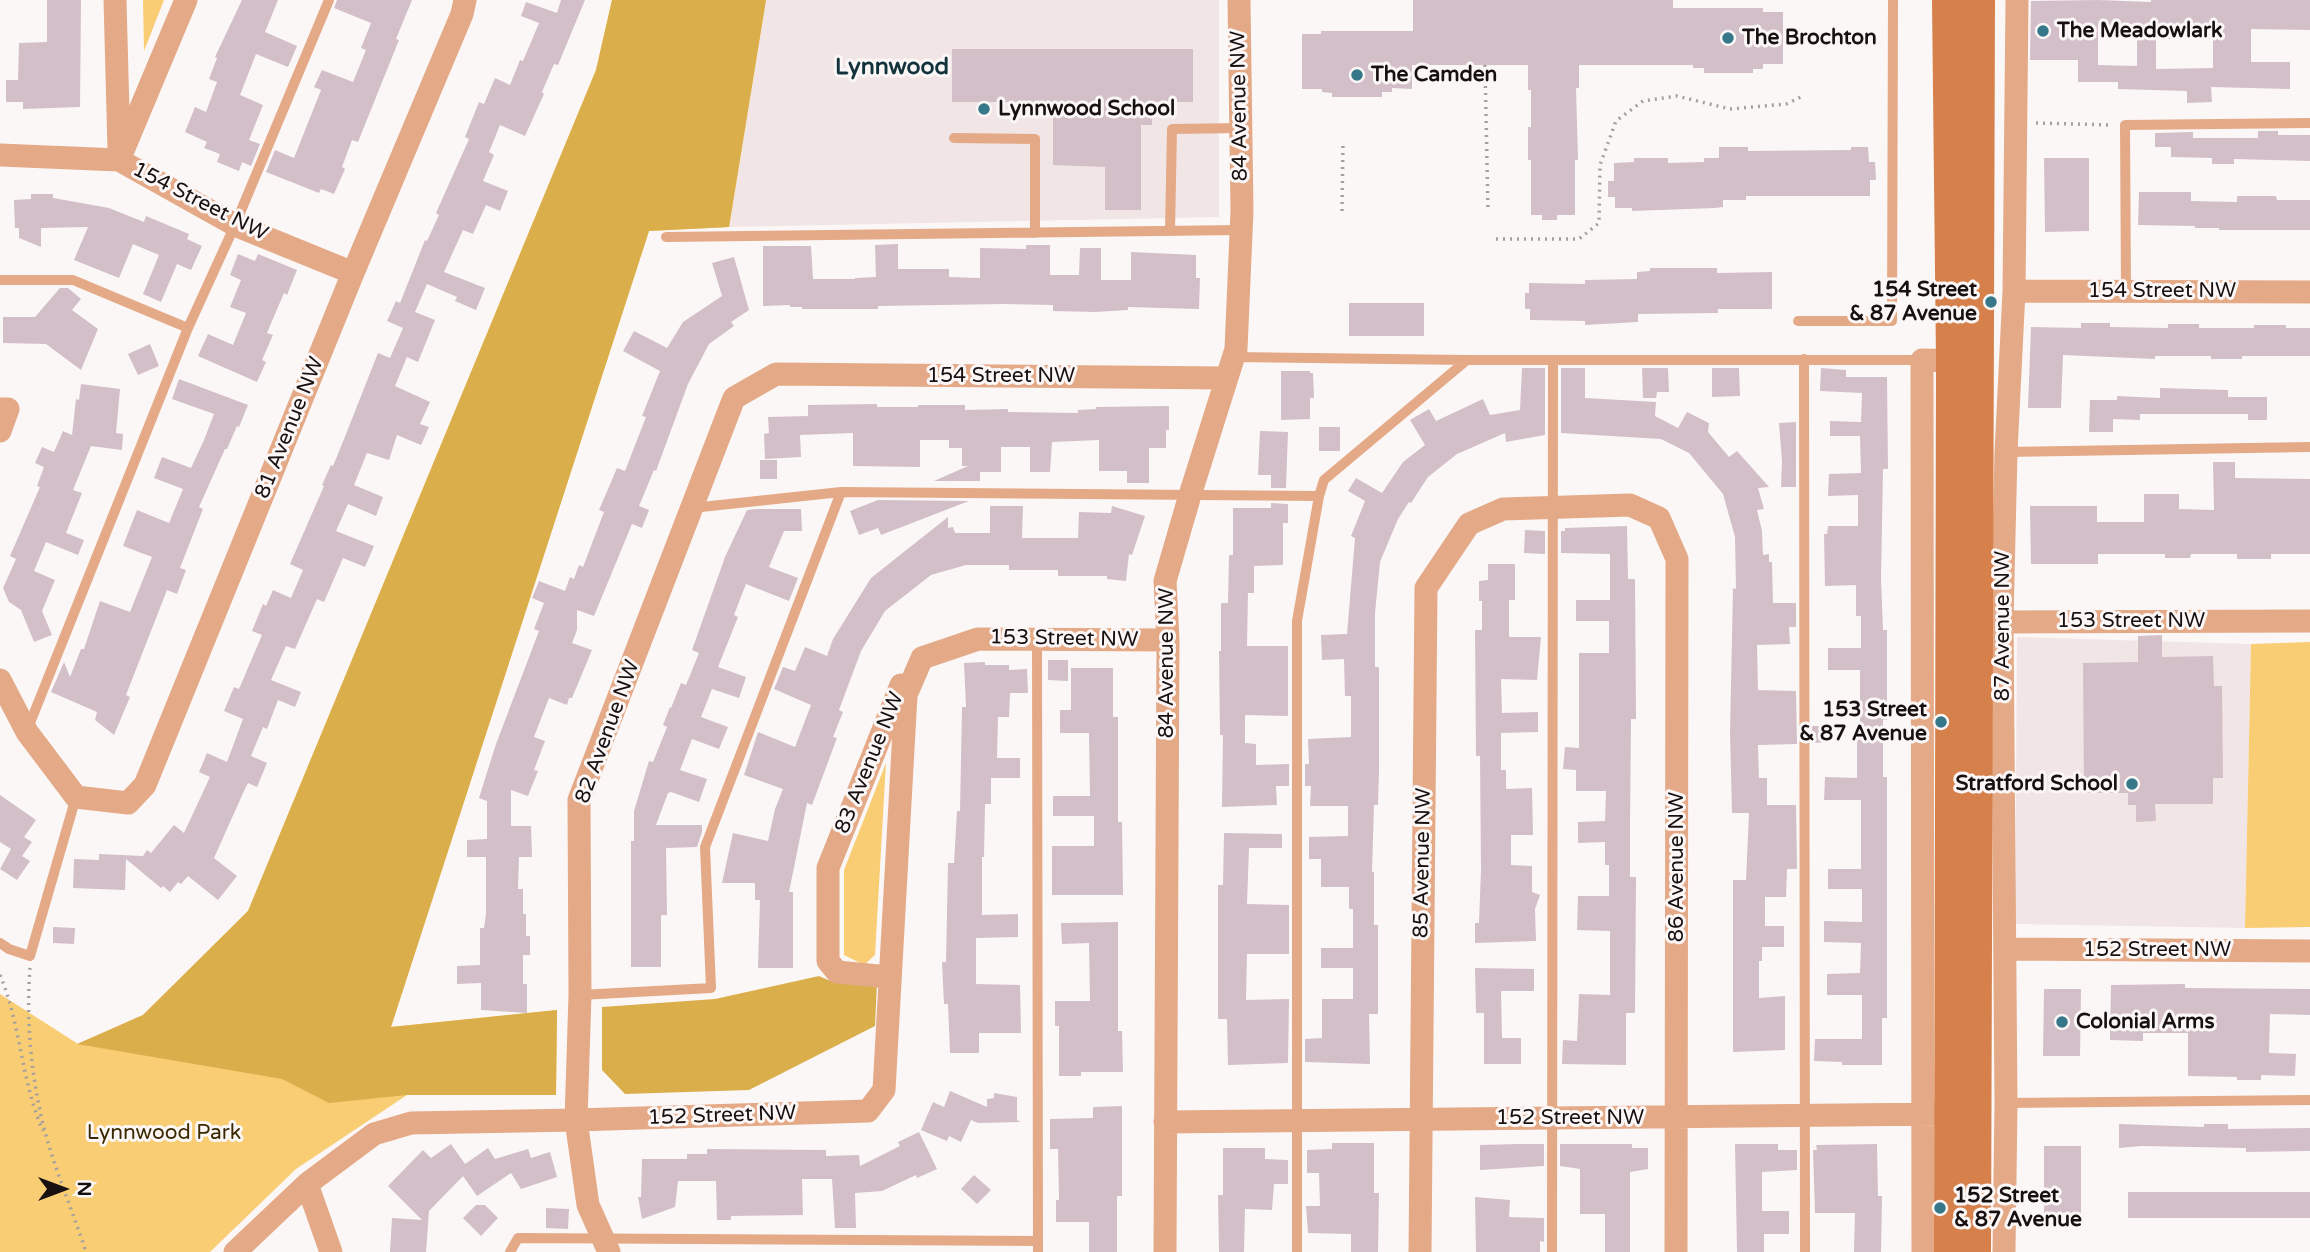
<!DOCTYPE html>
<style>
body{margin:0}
#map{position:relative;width:2310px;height:1252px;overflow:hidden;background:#fcf7f7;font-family:"Varela Round",sans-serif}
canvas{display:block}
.north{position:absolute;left:28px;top:1154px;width:70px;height:70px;-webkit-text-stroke:5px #fcf7f7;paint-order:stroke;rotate:90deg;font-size:19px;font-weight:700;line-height:28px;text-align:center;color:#191111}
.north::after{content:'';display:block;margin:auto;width:24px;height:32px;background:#191111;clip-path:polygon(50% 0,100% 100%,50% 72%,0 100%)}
</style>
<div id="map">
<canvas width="2310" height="1252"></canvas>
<div class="north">N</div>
</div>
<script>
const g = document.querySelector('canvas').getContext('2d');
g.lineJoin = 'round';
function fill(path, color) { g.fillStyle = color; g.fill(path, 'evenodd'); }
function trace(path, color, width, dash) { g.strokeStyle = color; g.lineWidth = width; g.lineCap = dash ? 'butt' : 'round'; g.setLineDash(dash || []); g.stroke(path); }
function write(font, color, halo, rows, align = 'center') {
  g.font = font + ' "Varela Round",sans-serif'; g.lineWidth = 6; g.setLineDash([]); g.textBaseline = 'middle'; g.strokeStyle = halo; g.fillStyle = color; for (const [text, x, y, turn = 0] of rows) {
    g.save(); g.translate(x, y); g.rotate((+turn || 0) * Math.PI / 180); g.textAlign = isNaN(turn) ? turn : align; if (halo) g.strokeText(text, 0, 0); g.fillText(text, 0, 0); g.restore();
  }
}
fill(new Path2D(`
 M766,0H1219V217L729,227Z
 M2017,637L2251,644L2245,928L2015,924Z`), '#f2e5e5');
fill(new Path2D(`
 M143,0H164L144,51Z
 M612,0H766L729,227L649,231L391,1027L557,1010L556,1095H407L296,1169L210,1252H0V994L78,1044L143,1015L248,911L596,70Z
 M2310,642V927L2245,928L2251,644Z
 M886,763L875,955L864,965L844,955V870Z`), '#f9cd73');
fill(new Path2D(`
 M612,0H766L729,227L649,231L391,1027L557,1010L556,1095H407L329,1103L282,1079L77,1044L143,1015L248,911L596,70Z
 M819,976L835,983H877L875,1026L749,1090L625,1094L602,1070V1007L715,999Z`), '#dbae4c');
fill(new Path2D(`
 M47,0H81L80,107L23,109V102H6V80H18L19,43L47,42Z
 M242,0H278L265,32L297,46L288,67L256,54L240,95L263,105L249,140L260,144L251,166L242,162L239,171L217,162L220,154L204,148L207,142L185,132L195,107L206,112L217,82L209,79L217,58L215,57Z
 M337,0H412L396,39L399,40L358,142L352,140L342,167L345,169L334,194L321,189L319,193L266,172L275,150L294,158L321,90L314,87L322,70L353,82L366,50L361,48L371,23L334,8Z
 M561,0H585L558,65L554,64L542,92L544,94L525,136L500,125L489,152L494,155L483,181L508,191L500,211L486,205L473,234L463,230L444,272L485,288L476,310L455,301L457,297L427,284L415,312L435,320L418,362L407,357L395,386L430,402L420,424L429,427L421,445L397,435L389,460L367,453L354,485L383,497L376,516L348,504L336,531L374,546L365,567L343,558L324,602L317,599L295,649L286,646L271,680L301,692L295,707L278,700L267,729L263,727L251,756L267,763L257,787L248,783L244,791L214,858L237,876L218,900L188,876L181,884L178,882L170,892L163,886L161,888L126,859L125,890L73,888L74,859L99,860V854L143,856L147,850L151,853L174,825L184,833L210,777L199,772L207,753L227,762L243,719L224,711L234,687L239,689L262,635L252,631L263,604L266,606L273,590L291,598L303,570L290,564L324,486L322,485L331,465L333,466L344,439L378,353L390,358L403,328L387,321L396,301L400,303L425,240L427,241L439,215L436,213L469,139L465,137L479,102L484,104L495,78L510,85L520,60L523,61L539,23L521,16L526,2L557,13Z
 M1413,0H1673V8H1763V12H1783V64H1763V69H1753V73H1704V68H1693V65H1579V88H1576L1578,160H1575V215H1557V220H1542V215H1531V160H1528V127H1531V90H1528V65H1412V89L1392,88V92H1382V97H1332V93L1322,92V89H1302V34H1321V31H1413Z
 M2098,0L2151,2V0H2310V30L2251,29V62H2290V89L2211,87L2212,102L2187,103V91L2118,89V82H2078V60H2030L2031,1ZM2098,26L2137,27V66L2098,65ZM2156,39H2213V68L2156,69Z
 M952,49H1193V102H1152V125H1141V210H1105V167L1053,165V102H952Z
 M2258,131H2278V135H2310V161L2234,159V164H2212V158L2171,157V147H2155V133L2193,132V138H2258Z
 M1719,147H1748V151L1851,150V147H1868L1869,162H1875L1876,180H1870V196H1746V200H1723V207L1715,208L1632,211V208H1615V197H1608V181H1614V163L1634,162V158H1668V163L1704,162V158H1719Z
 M2044,158H2089V231L2045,232Z
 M2139,192H2191V201L2237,202V196H2276L2277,200H2310V230H2219V228H2195V226L2138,225Z
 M31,194H53V198L109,208L144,222L146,216L189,234L187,239L202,246L191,270L177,264L161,302L143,294L159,255L133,244L119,278L74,260L88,227L41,228V247L19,238V228H15L14,200L31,199Z
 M898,244V269H949V277L980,278V248L1026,249V245H1050V275H1079L1080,248H1101V280H1131V252L1196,255V278H1200L1199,309L1128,307V310L1095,312L1053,311V305L1003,304L878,306V309H802V307H790V305L763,306V246H811L813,279H855V278L876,277L875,245Z
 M238,254L255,261L258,254L297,270L287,295L284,293L267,333L273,335L262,360L266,362L257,382L198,356L208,334L233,345L246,313L230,307L241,280L230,275Z
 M734,257L749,310L731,322L734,326L709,344L688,384L656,471L654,470L639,506L649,510L642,528L632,524L594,616L577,610V630L572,643L592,650L572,698H569L567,705L549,698L534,737L545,741L534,770L538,771L528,796L511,790V826H531L532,857H519L518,889H523V914H526V936H530V955H523V984H527V1013L481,1010V983L457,984V966L480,965V928H484L486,914V857H467V840L487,839V801L479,798L496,744L539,631L534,629L544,603L532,598L539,581L565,591L570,577L574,579L579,565L583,567L604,512L599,510L617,468L625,471L646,417L642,416L660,371L623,351L634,331L667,348L683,322L722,296L712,263Z
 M1650,268H1717V273L1772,272V309H1718V313L1638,314V322L1585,325V321L1530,320V309H1525V293H1529V283L1585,284V280L1637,279V272L1650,271Z
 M60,288H68L81,299L72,310L98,329L81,370L46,344L3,343V317H35Z
 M1349,303H1424V336H1349Z
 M2081,323H2110V327L2168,328V324H2199V328H2254V325H2286V328H2310V356H2242V359H2211V356H2155V359L2063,355L2061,408H2028L2031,327L2081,328Z
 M150,344L159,366L138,375L128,354Z
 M1522,368H1545V435L1506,442L1505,433L1457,454L1428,477L1411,503L1409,502L1398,519L1380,562L1375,613V667H1379V771L1378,805H1374L1372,872H1374V925H1378V1014H1369L1370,1064L1305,1062V1039L1322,1038V999H1353V968H1321V948H1353V909H1349V887H1321V859H1309V837L1348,836V806H1310L1311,786H1305V764H1309L1308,739L1351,737V696H1345L1344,659L1322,660L1321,635L1347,634L1355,538L1351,536L1365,501L1348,491L1356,478L1382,493L1403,462L1425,445L1410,420L1429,409L1436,421L1483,399L1490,415L1520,410Z
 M1561,368H1585V398L1656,402L1655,416L1678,428L1687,412L1709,423L1708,432L1729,457L1737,451L1769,487L1758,488L1764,509L1757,510L1762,531L1763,555L1769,554V562H1772L1773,603H1796V627H1789L1790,644L1757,645L1758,690L1796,691L1797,744L1758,745L1759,778H1767V805H1796L1797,869H1787L1786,897H1765V926H1784V947H1762V961H1759V998L1785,996V1050L1733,1052V880H1746L1749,813H1732L1730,733L1733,588L1736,589L1735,537L1723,494L1689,453L1661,439L1561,433Z
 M1642,368H1668L1669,392H1657L1656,398H1643Z
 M1712,368H1739L1740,396L1712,397Z
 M1821,368L1846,370V377H1887L1888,469H1883L1881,578L1883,630H1887V720H1883V777H1887V1018H1882V1065H1842V1062L1814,1061L1815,1039H1862V995H1827V974L1860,973L1861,943L1824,942V921L1862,922V889H1828V869H1861V800H1824L1825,777L1857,778V735H1860V670H1828V648H1861V616H1856V585L1825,586L1824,534H1827L1828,526H1858V495L1828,496L1829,474L1861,473L1860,436H1830V421L1861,422L1862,393L1820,391Z
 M1281,371H1310V373H1313L1314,398H1310V419L1281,420Z
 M179,379L248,405L239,427L237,426L227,449H225L199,507L203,509L180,568L186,570L177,594L167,590L126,695L130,697L114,735L95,720L97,712L51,692L64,662L70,677L81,649H84L100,601L130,612L152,557L123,546L137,510L169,523L183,489L154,478L162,457L191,468L204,440L214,414L172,399Z
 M81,384L120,389L116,433L123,434L122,450L91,446L73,490L82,493L66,533L84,540L78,555L46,542L34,571L55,580L42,611L52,635L34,642L21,610L9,602L3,588L16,559L10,556L40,487L37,486L44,467L35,463L42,447L54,452L63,431L72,435L76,399L79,400Z
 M2160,388L2228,390V397H2267V420H2248V414H2140V420L2113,419V432H2089L2090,400H2117V396L2160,398Z
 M877,404V407H918V405H965V410L1008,409V412L1078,413V410L1096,409V407L1169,406V430H1166V448H1149V483H1127V471H1099V440L1052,442L1050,472H1030V447H1001V472H980V481H934L968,466H962V448H949V440H920V467L853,466V433L800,435L801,457L765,459L764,434L769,433L768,417L808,416V405Z
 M1796,422V487H1781L1782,461L1779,423Z
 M1319,427H1340V451H1319Z
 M1260,431L1288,432L1286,488H1271V475H1258Z
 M760,460H777V479H760Z
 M2213,462H2235V478L2310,479V554H2271V559H2237V554H2191L2190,558H2165V554H2098V564H2031L2030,506H2097V522H2144V494H2179V509L2214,510Z
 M878,500L969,501L881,535L878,528L859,535L850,511Z
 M1271,503L1288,504V523H1283V565L1254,566V593H1248L1247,646H1288V716L1245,715V743L1256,744V765L1289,764V786H1276L1277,805L1222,807L1223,735H1220L1219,651H1221V603H1228L1229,555H1233V508H1271Z
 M990,506H1023L1022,538H1078L1079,512L1111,513L1112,506L1145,516L1132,555L1129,554L1126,581L1107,579V576H1058V570H1009V565H966L931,575L885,611L861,651L839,710L843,712L833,737L837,738L812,805L807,803L789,892H793V968H758L760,900H755V883H722L733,833L768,841L775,809L783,789L744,775L758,732L795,747L811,705L774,689L783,667L795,671L805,647L827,656L833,639L871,578L948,517V528L953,527L955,533H990Z
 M757,509H801L802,531H784L769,567L798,578L789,601L746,584L734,615L738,617L718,667L746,677L739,698L712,689L701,717L728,727L719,749L692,739L680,770L707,779L699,802L671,792L668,793L656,825H702V832L697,847L666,848L667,915H661V967H631V841H634V811L649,761L653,762L667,727L663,725L670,707L671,708L681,683L686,685L699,653L692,650L725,557L747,510Z
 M1627,526L1628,579H1635L1636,719H1631L1630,828V877H1636L1635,1013H1626V1065L1562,1064L1563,1040L1577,1041L1579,994L1610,995V931L1577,930L1578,896H1609V865H1605V842L1578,843V822L1605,821L1606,791H1576V770L1563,769L1565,747L1579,748V653H1609V621H1576V600H1610V554L1561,553V531H1565V528Z
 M1525,530L1545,531V554L1524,553Z
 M1488,564H1515V600H1509V637H1541L1537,680L1501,679L1502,713L1538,712V732L1501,733V770H1506V789L1532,788L1533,835H1511V865L1532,866V892L1540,895L1535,909L1536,941L1475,943V923H1479L1481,870L1480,756H1476L1475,630H1482V601H1479V581L1488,580Z
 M2162,635V657L2213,656L2214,686H2222L2223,778H2213V804H2155L2156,821L2136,822V805H2128V793H2084L2083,663L2138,662V636Z
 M1048,660H1068V681L1048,680Z
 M985,662V665H1009V670L1027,669L1028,693H1010L1009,717H998L997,758H1020V778H991V804H985L984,857H982V915L1018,914V937L976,938V984L1020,985L1021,1033H979V1053H950L948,1004H944L942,962H946L948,863H954L957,811H960L962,707H966L964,663Z
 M1071,668H1113V717H1118V822H1122L1123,895H1052V846H1094V816H1053V796H1090L1089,733H1060V710H1071Z
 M1812,726H1831V742L1812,743Z
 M0,795L36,820L24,837L32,842L22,856L30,861L17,880L0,869L11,849L0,842Z
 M1224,833L1282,834V848H1249L1247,904L1289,905V954H1247L1246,1000L1289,999L1288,1063L1228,1065L1227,1019H1218V885H1223Z
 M1118,922V1031H1122L1123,1072H1081V1076H1059V1026H1055V1001H1090L1089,943L1062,944L1061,923Z
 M53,927L75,928L74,944L53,943Z
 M1475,968L1534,969V991H1501L1502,1038H1521V1064H1484V1013H1476Z
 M2185,984V988L2310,989V1015L2270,1014L2269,1053L2296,1054L2295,1076L2261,1075V1080H2237V1077L2188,1076V1033H2143V1041L2110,1040L2111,985Z
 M2044,989H2081L2080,1056H2043Z
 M950,1091L987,1107V1099L994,1098V1093L1017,1097V1120L1021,1122L978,1123L971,1120L961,1142L949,1136L947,1141L921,1130L933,1102L944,1107Z
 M1122,1106V1196H1117V1252H1089V1222H1056V1200H1059L1058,1149H1050V1119L1093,1118V1107Z
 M2119,1124L2204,1127V1124H2228V1129L2310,1128V1151L2246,1152V1148L2141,1146L2119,1148Z
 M919,1132L937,1169L917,1178L916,1175L882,1191L855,1193L856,1228H835L832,1179H802L803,1215L731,1216V1220H717L716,1181H678L675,1207L642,1219L638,1197H641L642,1159H687V1154H707V1149L826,1150V1156L859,1155L860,1166L900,1146L898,1142Z
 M1332,1143H1374V1193H1379L1378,1252H1351V1234L1308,1233L1306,1206H1320L1319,1173H1307V1150L1332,1149Z
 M451,1144L465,1164L488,1148L495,1159L528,1149L531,1158L550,1152L557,1177L521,1189L511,1173L477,1196L463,1176L429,1211L426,1252H390L392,1218L422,1220L388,1186L423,1150L431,1158Z
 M1517,1144H1544V1166L1480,1170V1145Z
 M1560,1144H1632V1148H1648V1169L1630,1172V1252H1605V1214H1580V1169L1560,1166Z
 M1735,1144H1778V1150H1797V1170L1762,1172V1211H1789V1234H1764V1252H1737Z
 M1877,1144L1878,1196H1882L1881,1252H1854L1855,1213H1815L1813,1150H1817L1816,1145Z
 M2044,1146H2081V1213H2044Z
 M1223,1148H1265V1159L1288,1160V1184H1274L1272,1210L1245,1209L1244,1252H1219L1218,1195H1223Z
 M974,1175L991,1190L977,1204L961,1189Z
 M2128,1192H2310V1218H2128Z
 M1475,1197L1510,1200L1509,1217L1544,1218V1242L1540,1241V1252H1476Z
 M476,1205H485L498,1218L481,1236L463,1218Z
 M546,1208L569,1209L568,1229L546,1228Z`), '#d3bfc8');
trace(new Path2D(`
 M1485,65L1488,211
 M2036,123L2112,125
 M1342,211L1343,141
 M1496,239H1579L1599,223L1600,165L1616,121L1643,101L1677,96L1730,109L1786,104L1803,96
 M30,968C26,1020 31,1074 43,1124C54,1168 72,1209 86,1252
 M0,975C21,1025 21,1081 43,1131`), '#a59f9f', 3.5, [2, 5]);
trace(new Path2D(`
 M954,138L1035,139V233
 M1170,231L1172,129L1241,128
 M666,237L1241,230
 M0,280H73L188,328
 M2126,291L2125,125L2310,123
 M1798,321H1892L1893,0
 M1233,357L1467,360
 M1804,359L1805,1252
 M2006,452L2310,447
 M841,492L1319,496L1324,480L1467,360H1922
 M1037,639L1038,1252
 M28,728L188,328L235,225L329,0
 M0,943L9,949L30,956L76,797
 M580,995L711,988L705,847L841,492L692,508
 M2006,1103L2310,1100
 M510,1252L518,1238L1038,1241
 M1297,1252V621L1319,496
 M1552,1252L1553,362`), '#e4aa87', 10);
trace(new Path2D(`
 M115,0L119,150
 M0,155L119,160L235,225L353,273
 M119,160L186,0
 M2014,291L2310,292
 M0,409H8L0,431
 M1989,622L2310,621
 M922,658L978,639L1168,640
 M0,680L27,732L76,797L128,803L145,785L353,273L462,14L465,0
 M2005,949L2310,951
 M889,977L837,972L828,961V868L901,685
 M1165,1122L1939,1114
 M307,1184L331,1252
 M235,1252L307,1184L374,1134L411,1123L576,1120L868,1111L884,1090L906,695L922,658
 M609,1252L588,1205L576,1120L580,995L579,800L734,398L776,374L1226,378
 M1165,1252L1168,640L1165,581L1190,495L1236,349L1242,211L1239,0
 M1420,1252L1426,588L1469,524L1503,509L1630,505L1659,518L1677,559L1676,1252
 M1923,1252L1922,360L1967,361
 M2004,1252L2006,1103L2002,621L2006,452L2014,291L2017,0`), '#e4aa87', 23);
trace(new Path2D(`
 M1948,0L1952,361L1950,1252
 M1975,1252L1979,0`), '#d6814b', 32);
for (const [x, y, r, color] of [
 [2043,31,7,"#36788a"],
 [1728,38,7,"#36788a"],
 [1357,75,7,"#36788a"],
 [984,109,7,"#36788a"],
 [1991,302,7,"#36788a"],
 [1941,722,7,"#36788a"],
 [2132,784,7,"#36788a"],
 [2062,1022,7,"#36788a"],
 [1940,1208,7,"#36788a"]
]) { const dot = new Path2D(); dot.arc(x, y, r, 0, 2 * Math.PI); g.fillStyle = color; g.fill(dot); trace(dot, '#fcf7f7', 2.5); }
write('bold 21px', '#191111', '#fcf7f7', [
 ["The Meadowlark",2057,31],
 ["The Brochton",1742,38],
 ["The Camden",1371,75],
 ["Lynnwood School",998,109],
 ["154 Street",1977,290,"right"],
 ["& 87 Avenue",1977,314,"right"],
 ["153 Street",1927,710,"right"],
 ["& 87 Avenue",1927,734,"right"],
 ["Stratford School",2118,784,"right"],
 ["Colonial Arms",2076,1022],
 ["152 Street",1954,1196],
 ["& 87 Avenue",1954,1220]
], 'left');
write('21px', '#191111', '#fcf7f7', [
 ["84 Avenue NW",1240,106,-91],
 ["154 Street NW",200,202,27],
 ["154 Street NW",2162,291],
 ["154 Street NW",1001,376],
 ["81 Avenue NW",290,428,-68],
 ["153 Street NW",2131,621],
 ["87 Avenue NW",2003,626,-90],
 ["153 Street NW",1064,639,1],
 ["84 Avenue NW",1167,663,-90],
 ["82 Avenue NW",608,732,-70],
 ["83 Avenue NW",870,763,-68],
 ["85 Avenue NW",1423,863,-89],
 ["86 Avenue NW",1677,867,-90],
 ["152 Street NW",2157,950],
 ["152 Street NW",722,1116,-2],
 ["152 Street NW",1570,1118]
]);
write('21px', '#3b2900', '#fcf7f7', [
 ["Lynnwood Park",164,1133]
]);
write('bold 23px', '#13333c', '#fcf7f7', [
 ["Lynnwood",892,68]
]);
</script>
